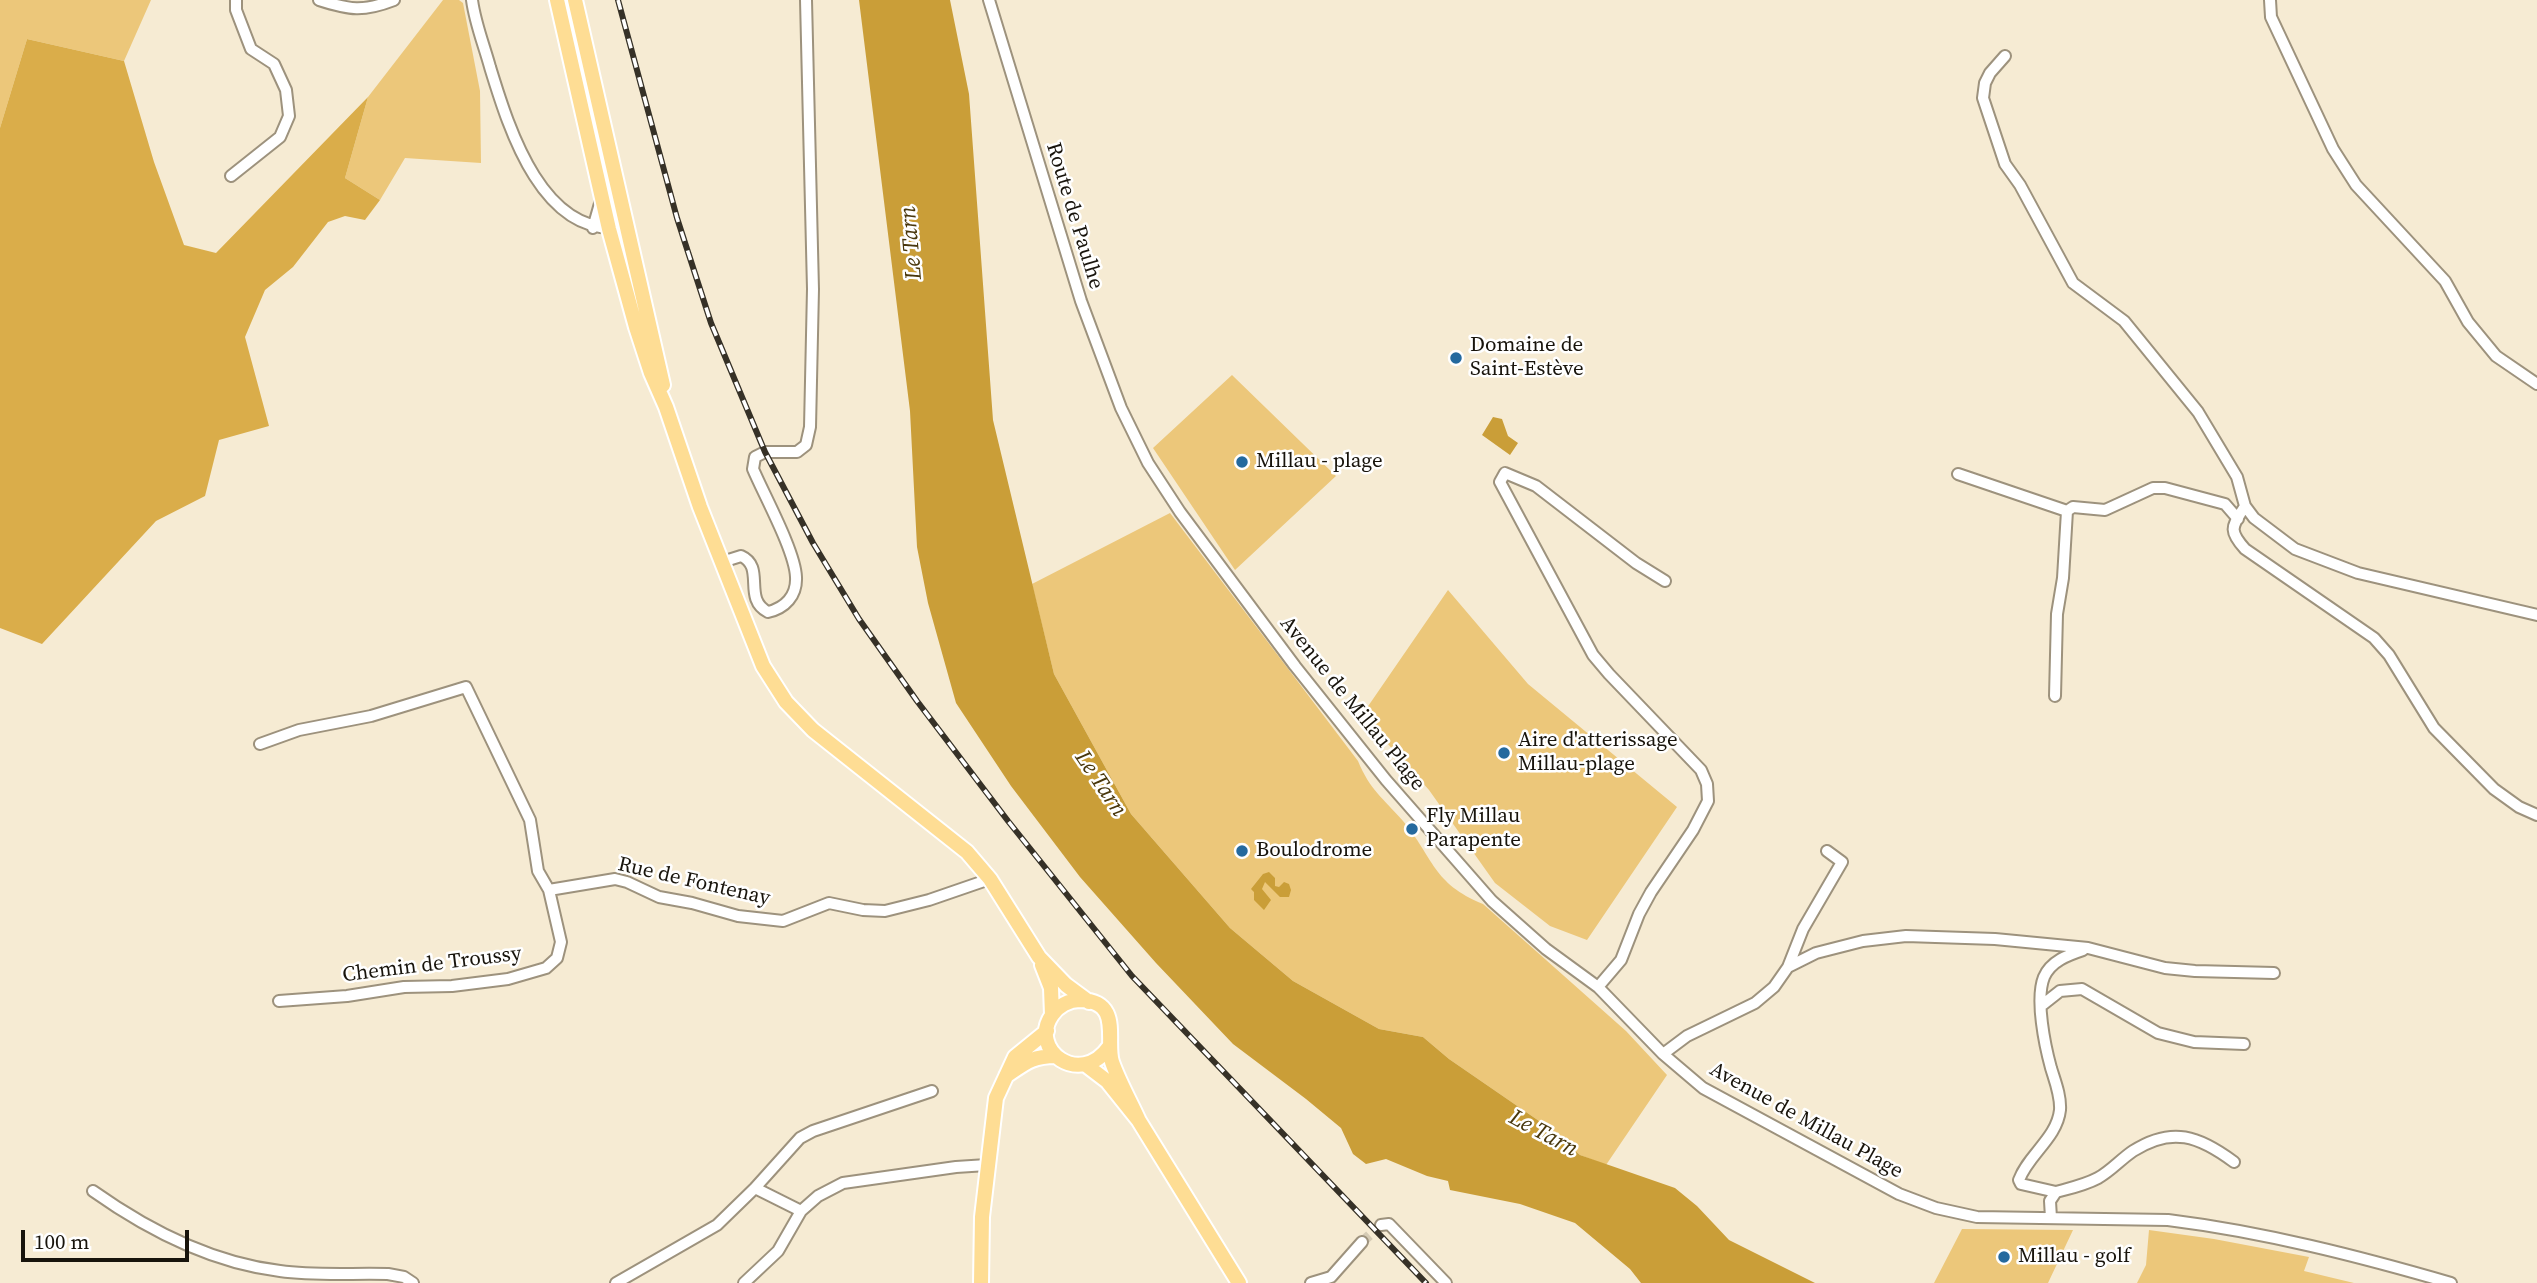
<!DOCTYPE html>
<meta charset="utf-8">
<style>
body{margin:0}
#map{position:relative;width:2537px;height:1283px;overflow:hidden;background:#f6ebd3;font-family:"Source Serif 4",serif}
canvas{display:block}
.scale{position:absolute;left:21px;top:1230px;width:168px;height:32px;box-sizing:border-box;border:4px solid #18140c;border-top:0;padding-left:9px;font-size:21px;line-height:24px;white-space:nowrap;color:#18140c;-webkit-text-stroke:5px #fff;paint-order:stroke}
</style>
<div id="map">
<canvas width="2537" height="1283"></canvas>
<div class="scale">100 m</div>
</div>
<script>
const g = document.querySelector('canvas').getContext('2d');
g.lineJoin = 'round';
function fill(path, color) { g.fillStyle = color; g.fill(path, 'evenodd'); }
function trace(path, color, width, dash) { g.strokeStyle = color; g.lineWidth = width; g.lineCap = dash ? 'butt' : 'round'; g.setLineDash(dash || []); g.stroke(path); }
function write(font, color, halo, rows, align = 'center') {
  g.font = font + ' "Source Serif 4",serif'; g.lineWidth = 5; g.setLineDash([]); g.textBaseline = 'middle'; g.strokeStyle = halo; g.fillStyle = color; for (const [text, x, y, turn = 0] of rows) {
    g.save(); g.translate(x, y); g.rotate((+turn || 0) * Math.PI / 180); g.textAlign = isNaN(turn) ? turn : align; if (halo) g.strokeText(text, 0, 0); g.fillText(text, 0, 0); g.restore();
  }
}
fill(new Path2D(`
 M0,0H151L124,61L27,39L0,128Z
 M443,0H459L463,3L480,91L481,163L405,158L380,200L345,178L368,97Z
 M1232,375L1336,476L1235,570L1153,448Z
 M1170,513L1358,761C1370,790 1383,798 1403,821C1434,858 1432,883 1483,904L1626,1031L1667,1075L1606,1165L1580,1155L1542,1123L1449,1059L1423,1037L1379,1029L1293,981L1230,928L1131,814L1054,674L1032,584Z
 M1448,590L1528,684L1677,807L1587,940L1550,926L1495,883L1429,790L1362,715Z
 M1962,1229L2073,1230L2048,1283H1934Z
 M2149,1230L2214,1239L2309,1257L2304,1271L2354,1283H2137L2146,1265Z`), '#ecc77a');
fill(new Path2D(`
 M27,39L124,61L154,162L184,245L216,253L368,97L345,178L380,200L365,220L345,216L328,222L293,267L265,290L245,337L269,426L219,440L205,496L156,521L42,644L0,628V128Z`), '#daad4a');
fill(new Path2D(`
 M859,0H950L969,94L993,420L1054,674L1131,814L1230,928L1293,981L1379,1029L1423,1037L1449,1059L1542,1123L1580,1155L1675,1188L1697,1206L1729,1240L1815,1283H1641L1630,1269L1575,1223L1520,1204L1450,1190L1448,1181L1427,1176L1386,1159L1366,1164L1353,1154L1341,1128L1306,1099L1233,1044L1156,963L1080,877L1011,786L956,703L928,603L917,547L910,411Z
 M1493,417L1502,419L1508,436L1518,443L1510,455L1482,435Z
 M1269,872L1275,878V886L1279,887L1284,882L1289,884L1291,890L1289,897H1280L1265,882L1262,889L1271,900L1264,910L1254,900V892L1251,889L1263,874Z`), '#ca9e38');
trace(new Path2D(`
 M1362,1242L1381,1225`), '#d5cbb5', 10, [10, 5]);
const minor = new Path2D(`
 M319,0C350,10 363,12 394,0
 M472,0C475,23 484,45 490,67C509,129 543,241 627,227
 M989,0L1081,301L1121,408L1148,463L1180,512L1295,666L1386,780L1492,901L1546,949L1598,987L1663,1054L1703,1088L1899,1194L1936,1208L1977,1217L2168,1220C2264,1232 2358,1256 2451,1283
 M2270,0L2271,17L2333,149L2356,185L2445,281L2468,322L2496,356L2537,384
 M2005,56L1990,73L1985,83L1983,98L2005,164L2020,185L2073,283L2124,321L2198,412L2237,477L2245,506L2254,518L2295,549L2358,573L2537,615
 M231,176L280,137L289,116L286,90L274,64L251,49L236,10V0
 M593,228L601,200
 M1958,474L2067,511
 M2245,506C2233,526 2227,529 2245,549L2374,638L2389,655L2434,728L2494,789L2519,807L2537,815
 M722,562L741,556C766,567 742,599 768,612C785,608 797,596 796,577C795,551 764,495 753,469L755,457L765,452H797L806,445L810,427L813,289L806,0
 M2055,696L2057,614L2063,578L2067,511L2073,507L2105,510L2153,488H2165L2225,504L2238,519
 M260,744L299,730L371,716L466,687L530,820L538,871L549,890L561,942L557,958L546,968L508,979L452,986L404,987L347,996L279,1001
 M549,890L615,879L627,882L659,897L692,903L738,916L783,921L829,903L863,910L885,911L929,900L990,879
 M1788,967L1803,929L1842,862L1827,851
 M1598,987L1621,960L1639,914L1651,892L1693,830L1708,801L1707,784L1701,770L1609,674L1593,655L1500,482L1505,473L1536,486L1636,563L1665,581
 M2041,1006L2060,991L2082,989L2158,1033L2194,1042L2244,1044
 M1663,1054L1687,1036L1755,1003L1774,987L1788,967L1816,953L1863,941L1906,936L1995,939L2088,948L2165,968L2195,971L2274,973
 M755,1188L801,1211
 M93,1191C148,1230 213,1263 280,1271C315,1276 352,1273 388,1274L404,1277L413,1283
 M2056,1192C2071,1188 2085,1185 2098,1178C2111,1171 2121,1159 2133,1151C2172,1126 2199,1136 2234,1162
 M2051,1218L2050,1201L2056,1192L2021,1184L2019,1180C2028,1155 2057,1138 2060,1110C2061,1096 2055,1081 2051,1068C2045,1046 2035,999 2044,977C2051,961 2068,955 2083,950
 M1381,1225L1389,1224L1446,1283
 M616,1283L717,1225L755,1188L800,1138L813,1131L932,1091
 M744,1283L778,1251L801,1211L818,1196L843,1183L956,1167L987,1165
 M1311,1283L1331,1277L1362,1242`);
const major = new Path2D(`
 M557,0L609,229L636,327L651,373L666,407L700,507L763,666L786,702L813,730L967,852L990,879L1039,957L1066,985L1089,1002
 M575,0L663,385
 M1042,965L1051,988L1052,1015
 M1109,1047C1080,1088 1028,1050 1052,1015C1058,1006 1069,1000 1080,1000C1123,1001 1105,1041 1112,1062C1119,1082 1130,1101 1139,1121
 M1086,1065L1107,1081L1139,1121L1239,1283
 M1006,1076C1025,1063 1032,1056 1056,1056
 M981,1283L982,1217L996,1098L1015,1057L1047,1031`);
trace(minor, '#9d927d', 14);
trace(major, '#fff', 18);
trace(minor, '#fff', 10);
trace(major, '#fedd94', 14);
const rail = new Path2D(`
 M618,0L677,218L711,323L765,452L813,543L859,619L917,701L1008,821L1132,976L1426,1283`);
trace(rail, '#363127', 6);
trace(rail, '#fff', 3.5, [10]);
for (const [x, y, r, color] of [
 [1456,358,7,"#24699e"],
 [1242,462,7,"#24699e"],
 [1504,753,7,"#24699e"],
 [1412,829,7,"#24699e"],
 [1242,851,7,"#24699e"],
 [2004,1257,7,"#24699e"]
]) { const dot = new Path2D(); dot.arc(x, y, r, 0, 2 * Math.PI); g.fillStyle = color; g.fill(dot); trace(dot, '#fff', 2.5); }
write('21px', '#18140c', '#fff', [
 ["Route de Paulhe",1074,216,73],
 ["Avenue de Millau Plage",1352,704,51],
 ["Rue de Fontenay",694,882,13],
 ["Chemin de Troussy",432,965,-7],
 ["Avenue de Millau Plage",1806,1121,29]
]);
write('21px', '#18140c', '#fff', [
 ["Domaine de",1470,346],
 ["Saint-Estève",1470,370],
 ["Millau - plage",1256,462],
 ["Aire d'atterissage",1518,741],
 ["Millau-plage",1518,765],
 ["Fly Millau",1426,817],
 ["Parapente",1426,841],
 ["Boulodrome",1256,851],
 ["Millau - golf",2018,1257]
], 'left');
write('italic 23px', '#49370c', '#fff', [
 ["Le Tarn",912,243,-95],
 ["Le Tarn",1100,784,56],
 ["Le Tarn",1543,1134,28]
]);
</script>
